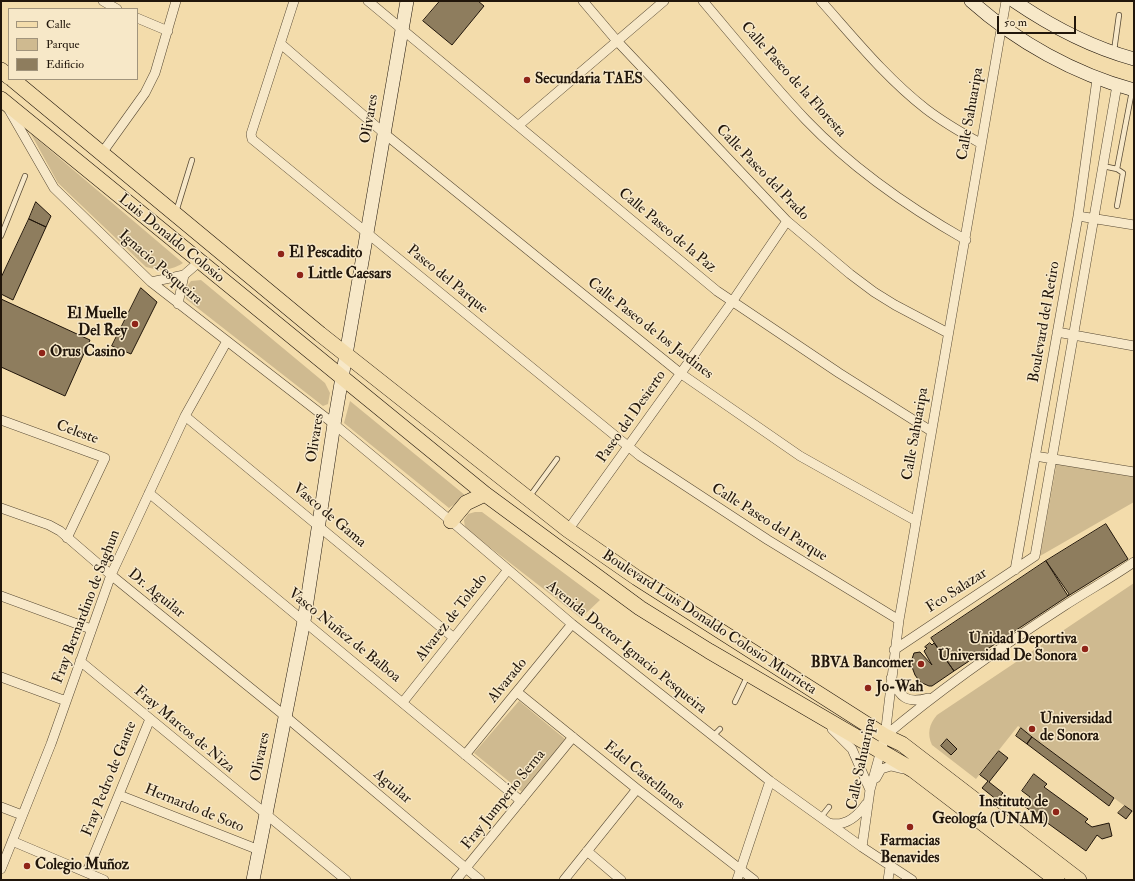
<!DOCTYPE html>
<meta charset="utf-8">
<style>
body{margin:0}
#map{position:relative;width:1135px;height:881px;overflow:hidden;background:#f3dcab;font-family:"IM FELL Double Pica",serif}
canvas{display:block}
.frame{position:absolute;inset:0;border:2px solid #21160b;pointer-events:none}
.legend{position:absolute;left:8px;top:8px;width:130px;height:72px;box-sizing:border-box;background:#f7e8c8;border:1px solid #a1947c;margin:0;padding:5px 7px;list-style:none;font-size:12px;color:#21160b}
.legend li{display:flex;align-items:center;gap:8px;height:20px}
.legend b{width:20px;border:1px solid #a1947c}
.scale{position:absolute;left:997px;top:16px;width:79px;height:18px;box-sizing:border-box;border:2px solid #21160b;border-top:0;padding-left:5px;font-size:12px;line-height:14px;white-space:nowrap;color:#21160b;-webkit-text-stroke:3px #f7e8c8;paint-order:stroke}
</style>
<div id="map">
<canvas width="1135" height="881"></canvas>
<div class="frame"></div>
<ul class="legend">
<li><b style="height:5px;background:#f3dcab"></b>Calle</li>
<li><b style="height:11px;background:#cfba90"></b>Parque</li>
<li><b style="height:11px;background:#8e7d5e"></b>Edificio</li>
</ul>
<div class="scale">50 m</div>
</div>
<script>
const g = document.querySelector('canvas').getContext('2d');
g.lineJoin = 'round';
function fill(path, color) { g.fillStyle = color; g.fill(path, 'evenodd'); }
function trace(path, color, width, dash) { g.strokeStyle = color; g.lineWidth = width; g.lineCap = dash ? 'butt' : 'round'; g.setLineDash(dash || []); g.stroke(path); }
function write(font, color, halo, rows, align = 'center') {
  g.font = font + ' "IM FELL Double Pica",serif'; g.lineWidth = 3; g.setLineDash([]); g.textBaseline = 'middle'; g.strokeStyle = halo; g.fillStyle = color; for (const [text, x, y, turn = 0] of rows) {
    g.save(); g.translate(x, y); g.rotate((+turn || 0) * Math.PI / 180); g.textAlign = isNaN(turn) ? turn : align; if (halo) g.strokeText(text, 0, 0); g.fillText(text, 0, 0); g.restore();
  }
}
fill(new Path2D(`
 M31,134L183,263C170,271 160,271 146,267L58,183Z
 M201,280L325,383L330,393L328,404L323,406L186,299L185,289L191,281Z
 M350,401L466,496L449,508L344,423Z
 M1057,461L1134,476V502L1040,556Z
 M475,512H482L600,600L581,618L465,528L464,520L468,514Z
 M1134,583V813L1018,726L976,779L932,745C927,734 929,724 937,715Z
 M519,701L565,739L522,792L474,753Z`), '#cfba90');
const building = new Path2D(`
 M440,1H478L484,6L452,45L423,21Z
 M36,202L51,216L46,227L29,219Z
 M29,219L46,227L13,300L1,294V278Z
 M141,288L157,302L131,354L112,346Z
 M1,299L90,340L65,396L1,367Z
 M1106,524L1128,559L1068,596L1046,561Z
 M1046,561L1069,594L1068,596L954,671L931,638Z
 M930,643L932,645L934,643L954,671L932,686H929L920,682L915,675L912,667V659L914,653L920,652L932,665L924,651L927,648L925,647Z
 M1021,728L1032,737L1027,744L1016,736Z
 M1032,737L1114,798L1109,806L1027,744Z
 M947,739L957,749L951,755L941,746Z
 M999,751L1008,758L989,782L1003,793L997,800L982,788L988,781L980,775Z
 M1034,774L1047,784L1044,787L1088,819L1085,822L1092,827L1109,823L1112,836L1102,839L1097,835L1086,851L1024,806L1030,797L1022,791Z
 M1125,806L1132,811L1126,819L1118,813Z`);
fill(building, '#8e7d5e');
trace(building, '#21160b', 1);
const service = new Path2D(`
 M1114,51L1119,15
 M1103,166L1117,169L1123,173L1117,206
 M1117,169L1132,91
 M176,212L192,160
 M1,236L25,176
 M530,496L557,459
 M735,702L747,677
 M713,736L720,729
 M821,817L829,807`);
const minor = new Path2D(`
 M103,1L117,9
 M294,1L251,134L252,139L640,456L768,540L899,620
 M368,1L717,291L839,373L931,431
 M583,1L617,41L787,221L850,274L874,292L895,305L948,333
 M703,1C737,41 770,82 806,120C853,169 908,207 966,240
 M821,1C854,38 886,78 926,109C943,122 962,133 980,143
 M137,18L168,31
 M281,44L385,134L680,373L800,456L916,521
 M8,108L54,188L151,282L334,424L451,521L572,624L770,781L862,847L912,880
 M519,125L664,1
 M102,153L145,93L155,73L176,1
 M1078,216L1134,225
 M151,282L184,275L199,262
 M178,304L184,275
 M1057,332L1134,346
 M185,416L454,638
 M1,420L105,458L67,538
 M1035,456L1134,472
 M149,493L521,801
 M1,508L49,525L60,531L111,575L285,716L480,880
 M568,530L732,302L787,221
 M1015,570L1078,216L1097,79
 M1,596L91,629
 M894,650L1035,556L1117,85
 M80,661L346,880
 M1,677L66,701
 M891,678C900,697 906,704 928,698
 M517,692L637,789L754,880
 M403,702L507,571
 M832,729L852,749L870,790
 M885,736C942,688 1002,646 1064,606C1087,591 1111,578 1134,562
 M465,755L572,624
 M876,778L881,769L891,766L903,769
 M119,795L259,850
 M1,807L22,815
 M829,823C845,827 857,817 866,804
 M12,841L104,880
 M862,847L870,790L885,736L899,620L1006,1
 M587,851L621,880
 M1,869L51,744L111,575L185,416L227,341
 M87,872L150,719
 M456,880L573,737
 M564,880L637,789
 M737,880L770,781
 M888,880L890,867`);
const secondary = new Path2D(`
 M971,1C1017,42 1075,74 1134,90
 M1014,1C1052,27 1090,47 1134,59
 M253,880L304,621L334,424L407,1`);
const primary = new Path2D(`
 M1,70L9,77
 M12,79L320,334L568,530L637,578L885,736L902,744L1079,880
 M1,99L485,494L640,608L709,651L913,770L1057,880
 M451,521L466,503L485,494`);
trace(service, '#564833', 6);
trace(minor, '#564833', 10);
trace(secondary, '#21160b', 14);
trace(primary, '#21160b', 16);
trace(service, '#f7e8c8', 4.5);
trace(minor, '#f7e8c8', 9);
trace(secondary, '#f7e8c8', 13);
trace(primary, '#f3dcab', 15);
for (const [x, y, r, color] of [
 [527,80,4,"#8f2418"],
 [281,254,4,"#8f2418"],
 [300,275,4,"#8f2418"],
 [135,324,4,"#8f2418"],
 [42,353,4,"#8f2418"],
 [1085,649,4,"#8f2418"],
 [921,664,4,"#8f2418"],
 [868,688,4,"#8f2418"],
 [1032,729,4,"#8f2418"],
 [1056,812,4,"#8f2418"],
 [910,827,4,"#8f2418"],
 [27,866,4,"#8f2418"]
]) { const dot = new Path2D(); dot.arc(x, y, r, 0, 2 * Math.PI); g.fillStyle = color; g.fill(dot); trace(dot, '#f7e8c8', 1.5); }
write('bold 15px', '#21160b', '#f7e8c8', [
 ["Secundaria TAES",535,80],
 ["El Pescadito",289,254],
 ["Little Caesars",308,275],
 ["El Muelle",127,315,"right"],
 ["Del Rey",127,332,"right"],
 ["Orus Casino",50,353],
 ["Unidad Deportiva",1077,640,"right"],
 ["Universidad De Sonora",1077,657,"right"],
 ["BBVA Bancomer",913,664,"right"],
 ["Jo-Wah",876,688],
 ["Universidad",1040,720],
 ["de Sonora",1040,737],
 ["Instituto de",1048,803,"right"],
 ["Geología (UNAM)",1048,820,"right"],
 ["Farmacias",910,842,"center"],
 ["Benavides",910,859,"center"],
 ["Colegio Muñoz",35,866]
], 'left');
write('15px', '#21160b', '#f7e8c8', [
 ["Calle Paseo de la Floresta",793,80,48],
 ["Calle Sahuaripa",971,114,-80],
 ["Olivares",370,119,-80],
 ["Calle Paseo del Prado",762,173,46],
 ["Calle Paseo de la Paz",667,231,40],
 ["Luis Donaldo Colosio",171,239,39],
 ["Ignacio Pesqueira",160,268,41],
 ["Paseo del Parque",447,280,39],
 ["Boulevard del Retiro",1045,322,-80],
 ["Calle Paseo de los Jardines",650,329,38],
 ["Paseo del Desierto",632,417,-55],
 ["Celeste",77,433,20],
 ["Calle Sahuaripa",916,434,-80],
 ["Olivares",316,438,-81],
 ["Vasco de Gama",329,516,40],
 ["Calle Paseo del Parque",769,523,32],
 ["Fco Salazar",957,591,-33],
 ["Dr. Aguilar",156,594,39],
 ["Fray Bernardino de Saghun",87,607,-69],
 ["Alvarez de Toledo",452,618,-52],
 ["Boulevard Luis Donaldo Colosio Murrieta",709,623,33],
 ["Vasco Nuñez de Balboa",344,636,39],
 ["Avenida Doctor Ignacio Pesqueira",626,648,39],
 ["Alvarado",508,681,-51],
 ["Fray Marcos de Niza",184,730,40],
 ["Olivares",261,757,-79],
 ["Calle Sahuaripa",862,764,-78],
 ["Edel Castellanos",644,776,39],
 ["Fray Pedro de Gante",110,779,-68],
 ["Aguilar",392,787,40],
 ["Fray Jumperio Serna",504,800,-51],
 ["Hernardo de Soto",194,809,22]
]);
</script>
